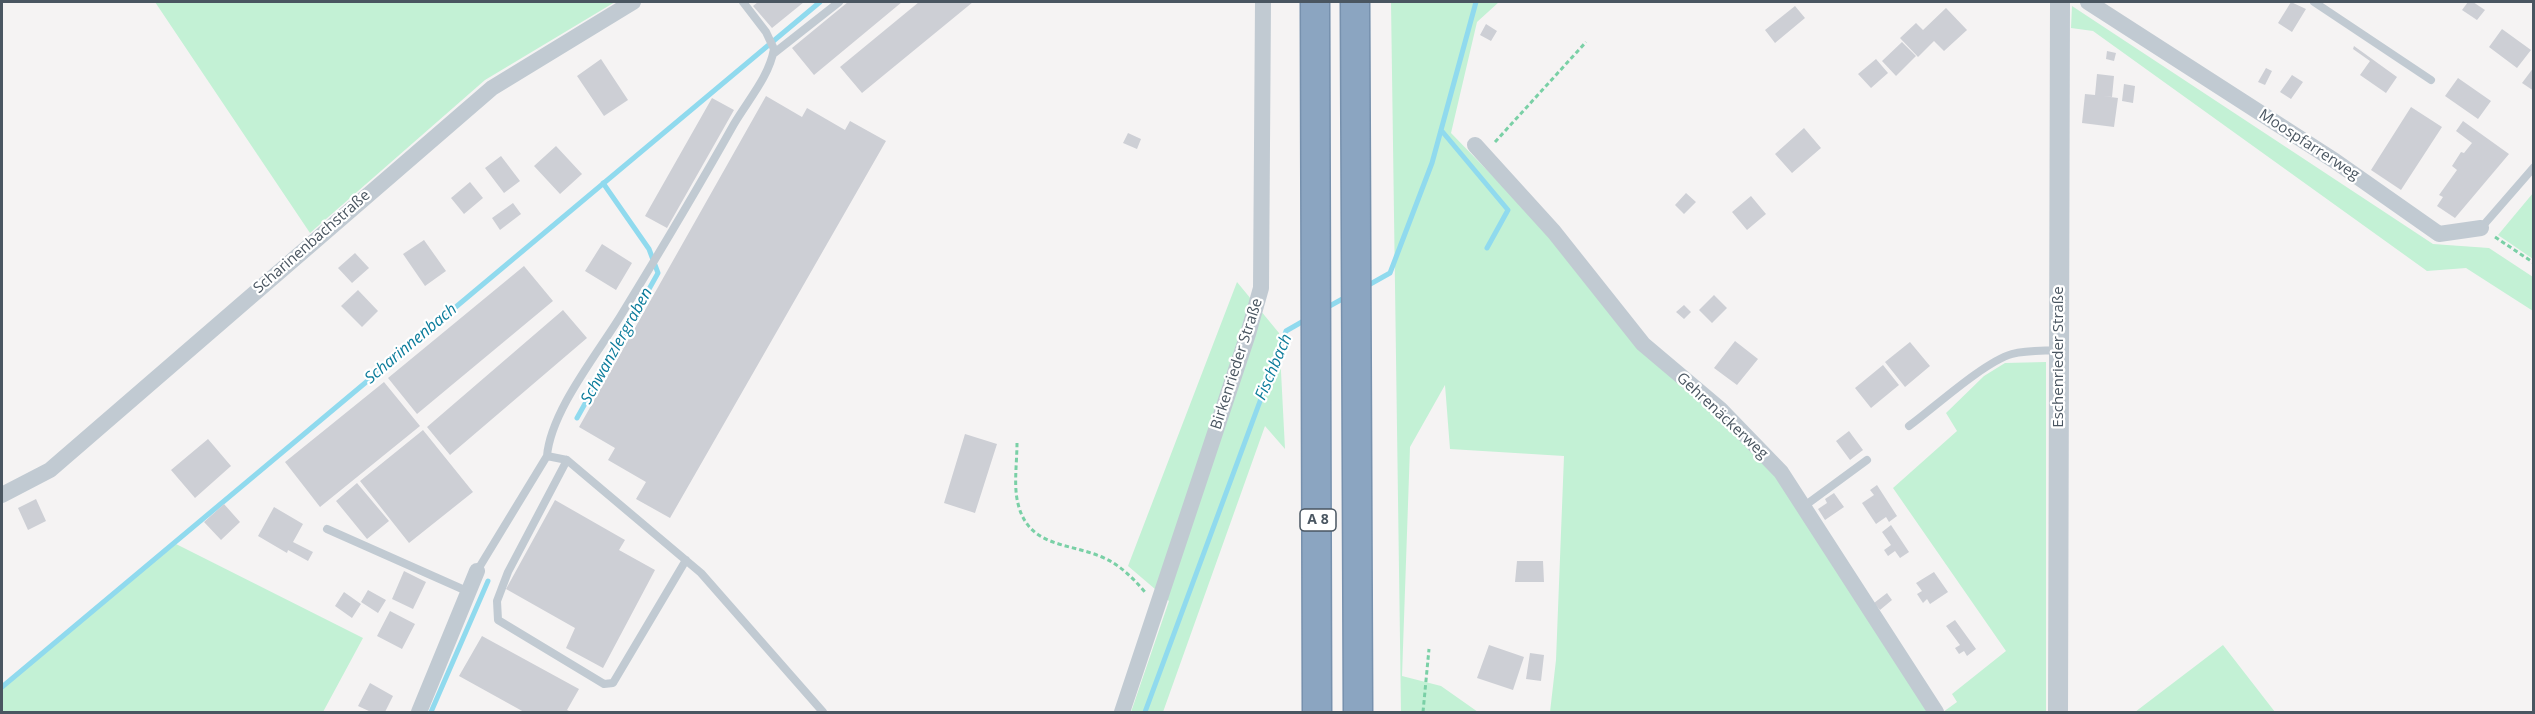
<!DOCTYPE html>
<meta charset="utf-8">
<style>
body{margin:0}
#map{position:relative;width:2535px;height:714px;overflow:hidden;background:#f5f3f3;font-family:"Open Sans",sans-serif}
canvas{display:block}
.frame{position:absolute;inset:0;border:3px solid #4a5661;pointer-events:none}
</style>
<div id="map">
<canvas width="2535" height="714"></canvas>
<div class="frame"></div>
</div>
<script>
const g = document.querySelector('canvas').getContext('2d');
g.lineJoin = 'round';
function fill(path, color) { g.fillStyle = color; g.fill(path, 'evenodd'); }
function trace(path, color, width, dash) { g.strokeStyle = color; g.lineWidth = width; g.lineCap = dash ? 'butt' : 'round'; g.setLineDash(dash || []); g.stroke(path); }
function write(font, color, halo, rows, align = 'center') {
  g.font = font + ' "Open Sans",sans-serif'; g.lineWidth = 4.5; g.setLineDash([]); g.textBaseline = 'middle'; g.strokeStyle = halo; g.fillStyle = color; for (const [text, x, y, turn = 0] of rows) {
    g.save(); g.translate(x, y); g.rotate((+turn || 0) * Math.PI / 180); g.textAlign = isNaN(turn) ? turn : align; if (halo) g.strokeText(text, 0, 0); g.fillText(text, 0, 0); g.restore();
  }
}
fill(new Path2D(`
 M155,2H615L485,80L310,233Z
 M1391,2H1499L1477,22L1451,133L1551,236L1776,476L1932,712H1550L1556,660L1564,456L1450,449L1445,385L1410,447L1402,676L1441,686L1478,712H1401Z
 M2072,6L2433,244L2489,248L2533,277V311L2466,268L2427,271L2093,31L2071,28Z
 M2533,193V259L2498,235Z
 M1237,282L1279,333L1285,449L1265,426L1163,712H1131L1169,601L1128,566Z
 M2046,362V712H1943L1957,702L1952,694L2006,651L1893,488L1957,431L1946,413L1984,376L2005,363Z
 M176,544L363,638L323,712H2V687Z
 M2223,645L2275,712H2135Z`), '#c3f1d5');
trace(new Path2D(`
 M1441,130L1508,210L1487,248
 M1365,287L1390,273L1432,163L1476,2
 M1326,308L1346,297
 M577,418L658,273L649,249L603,183
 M2,687L820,2
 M431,712L488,581
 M1145,712L1286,331L1307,319`), '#90daee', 5);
fill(new Path2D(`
 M758,2H804L772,28L753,6Z
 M848,2H902L814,75L792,48Z
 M919,2H973L862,93L840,67Z
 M2291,2L2306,9L2292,32L2278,23Z
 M2468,2H2473L2485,10L2477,20L2462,10Z
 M1795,6L1805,18L1775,43L1765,30Z
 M1946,8L1967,30L1944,51L1934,41L1918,57L1900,38L1916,23L1923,30Z
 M1486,24L1497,31L1491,41L1480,35Z
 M2502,29L2531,50L2517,68L2489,47Z
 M1902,42L1916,56L1896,76L1882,61Z
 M2354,46L2397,77L2386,93L2360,75L2370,61L2353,49Z
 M2107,51L2116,53L2114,61L2106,59Z
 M601,59L628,100L604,116L577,76Z
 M1876,59L1888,73L1871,88L1858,74Z
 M2534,67V91L2522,83Z
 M2266,68L2272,71L2265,85L2258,82Z
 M2097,74L2114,76L2112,97L2103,96L2118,98L2114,127L2082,123L2085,94L2095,95Z
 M2292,75L2303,82L2291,99L2280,92Z
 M2458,78L2491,101L2478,119L2445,96Z
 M2124,84L2135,86L2133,103L2122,101Z
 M766,96L802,117L807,108L845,130L850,121L886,141L670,518L636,499L646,482L608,460L615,448L579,427Z
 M712,98L734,110L667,228L645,216Z
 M2411,107L2442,127L2401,190L2371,170Z
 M2463,121L2509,154L2455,218L2437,206L2443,197L2439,195L2457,170L2452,166L2461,152L2464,153L2472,143L2456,131Z
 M1804,128L1821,148L1792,173L1775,154Z
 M1128,133L1141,139L1137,149L1123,143Z
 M556,146L582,174L560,194L534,166Z
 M501,156L520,181L504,193L485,168Z
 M470,182L483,198L464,214L451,198Z
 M1686,193L1696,202L1684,214L1675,205Z
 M1751,196L1766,214L1747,230L1732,212Z
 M513,203L521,214L500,230L492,218Z
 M424,240L446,271L425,286L403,254Z
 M602,244L632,263L616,290L585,271Z
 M355,253L369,268L352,283L338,268Z
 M524,266L553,301L417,414L388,378Z
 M358,290L378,311L362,327L341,306Z
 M1714,295L1727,308L1712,323L1699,310Z
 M1684,305L1691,312L1684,319L1676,312Z
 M563,310L587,338L450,455L427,427Z
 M1735,341L1758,359L1737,385L1714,368Z
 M1910,342L1930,366L1905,387L1885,362Z
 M1883,365L1899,385L1871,408L1855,388Z
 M384,382L420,426L320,507L285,462Z
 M423,430L473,492L409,543L360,481Z
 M1849,431L1863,450L1850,460L1836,441Z
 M965,434L997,444L975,513L944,503Z
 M208,439L231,466L195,498L171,470Z
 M357,483L389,521L367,539L336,501Z
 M1877,485L1897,516L1889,522L1886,517L1876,524L1862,503L1874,495L1870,490Z
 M1834,493L1844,507L1825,520L1818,509L1827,503L1825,499Z
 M36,499L46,521L28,530L18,508Z
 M555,500L625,540L619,550L655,570L603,668L566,648L575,628L506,589Z
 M224,504L240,522L221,540L204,522Z
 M274,507L303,524L293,542L313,552L308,561L288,550L287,553L258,536Z
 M1891,525L1909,552L1900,558L1895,551L1888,556L1884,550L1891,545L1882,532Z
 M1517,561H1543L1544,582H1515Z
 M404,571L426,582L413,609L392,599Z
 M1934,572L1948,592L1930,604L1927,599L1923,603L1917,594L1922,591L1916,583Z
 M368,590L386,600L378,613L361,602Z
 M344,592L361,604L352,618L335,606Z
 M1887,593L1892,600L1880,610L1874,603Z
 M390,611L415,624L402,649L377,636Z
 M1955,620L1976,649L1967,656L1964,651L1959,654L1955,648L1960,645L1946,626Z
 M482,636L579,689L567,710L571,712H524L459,676Z
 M1489,645L1524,657L1513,690L1477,678Z
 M1530,653L1544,655L1541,681L1526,679Z
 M370,683L393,696L385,712H371L358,706Z`), '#cdcfd5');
const motorway = new Path2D(`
 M1315,2L1317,712
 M1355,2L1358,712`);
trace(motorway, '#7690ad', 31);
trace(new Path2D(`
 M1495,142L1586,42
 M2495,237L2534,263
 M1017,443C1017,461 1014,482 1017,499C1026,548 1067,542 1102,557C1120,565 1132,577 1145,592
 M1423,712L1429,649`), '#7ad0a6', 3, [4.5, 3]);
trace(new Path2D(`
 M2314,2L2431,80
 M773,54L839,2
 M2481,228L2534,167
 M1909,426C1935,407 1984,362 2012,354C2027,350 2044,351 2059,350
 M547,456L567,460L701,573L823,712
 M567,460L508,572L497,601L498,620L604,684L613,683L686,560
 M1803,507L1867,460
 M327,529L469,592
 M477,571L547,456C551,410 599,352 623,312C661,250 698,188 734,124C748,100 769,77 774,49L766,32L743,2`), '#c1cad2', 8);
trace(new Path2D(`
 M2088,2L2335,161L2439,234L2481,228
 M1475,145L1554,232L1643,344L1720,409L1781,472L1936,712
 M2,495L50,470L492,88L633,2
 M419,712L477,571
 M1122,712L1248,334L1261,288L1263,2`), '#c1cad2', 16);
trace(new Path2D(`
 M2058,712L2060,2`), '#c1cad2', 20);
trace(motorway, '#8ba5c1', 28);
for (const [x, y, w] of [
 [1318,520,36]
]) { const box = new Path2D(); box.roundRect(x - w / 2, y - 11, w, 22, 4.5); g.fillStyle = '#fff'; g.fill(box); trace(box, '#4a5661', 1.5); }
write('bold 14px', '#4a5661', null, [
 ["A 8",1318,520]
]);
write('15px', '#4a5661', '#fff', [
 ["Moospfarrerweg",2309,145,33],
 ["Scharinenbachstraße",312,242,-41],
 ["Eschenrieder Straße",2059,357,-90],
 ["Birkenrieder Straße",1237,364,-72],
 ["Gehrenäckerweg",1722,416,43]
]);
write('italic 16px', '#0c7c9b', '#fff', [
 ["Scharinnenbach",411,344,-40],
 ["Schwanzlergraben",617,346,-61],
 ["Fischbach",1274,367,-67]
]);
</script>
